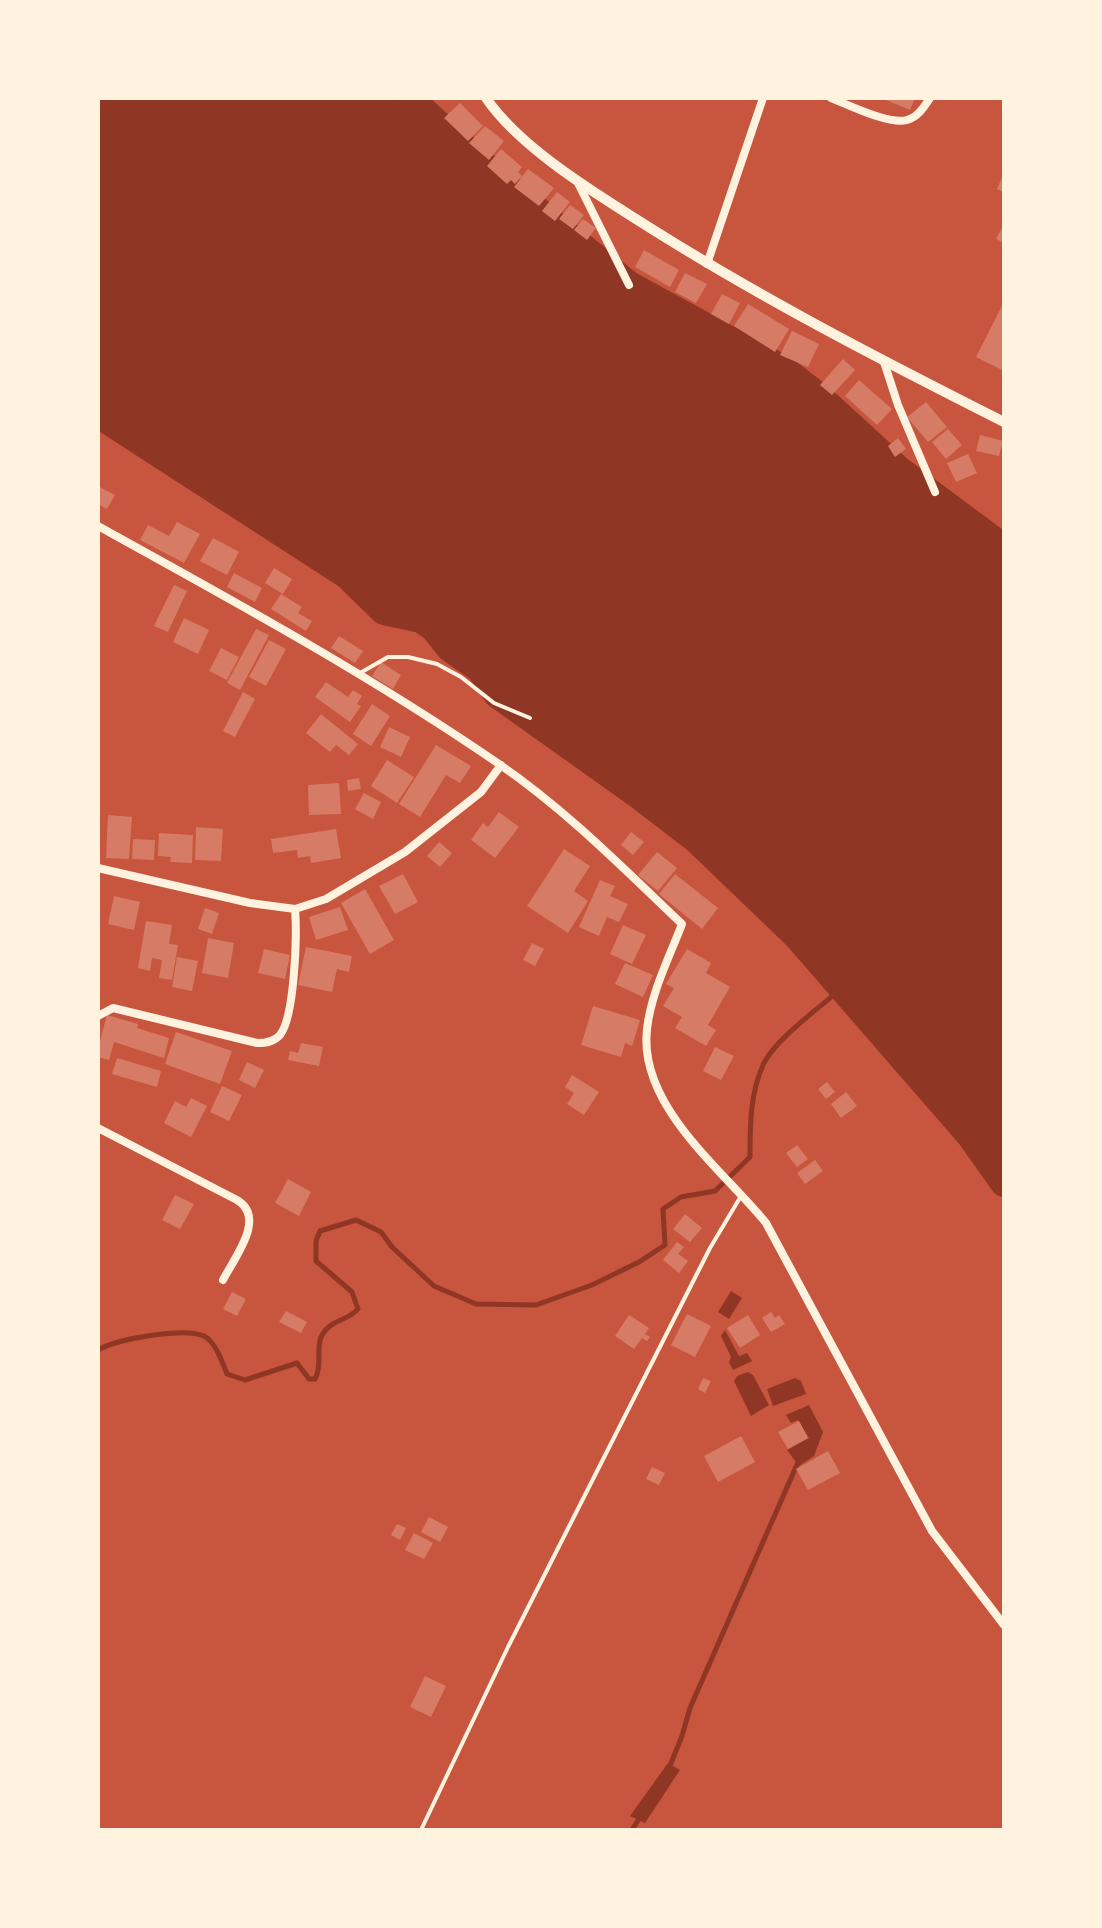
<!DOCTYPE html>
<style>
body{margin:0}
#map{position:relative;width:1102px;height:1928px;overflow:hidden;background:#c8553d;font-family:Montserrat,sans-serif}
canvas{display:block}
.frame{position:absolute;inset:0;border:100px solid #fff3e0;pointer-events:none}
</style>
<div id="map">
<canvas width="1102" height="1928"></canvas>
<div class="frame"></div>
</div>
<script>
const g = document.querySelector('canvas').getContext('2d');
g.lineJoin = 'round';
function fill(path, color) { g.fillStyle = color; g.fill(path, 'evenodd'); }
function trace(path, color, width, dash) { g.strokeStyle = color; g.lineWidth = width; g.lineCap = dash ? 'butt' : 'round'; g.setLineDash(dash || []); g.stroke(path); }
fill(new Path2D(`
 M98,98H409L500,180L629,285L783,369L817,395L899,470L1004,548V1183L970,1135L799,937L697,840L636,793L497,694L480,669L450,648L434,628L421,619L384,611L347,575L98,414Z
 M731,1291L742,1298L729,1319L718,1312Z
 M725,1330L739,1356L747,1353L752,1361L733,1370L729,1362L731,1357L721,1336Z
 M748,1372L753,1375L769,1405L751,1416L734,1381L737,1376Z
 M795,1378L801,1381L806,1394L773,1406L767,1389Z
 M809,1405L823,1432L814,1456L799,1466L787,1450L809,1438L798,1420L791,1423L786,1415Z
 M668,1763L680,1770L645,1823L630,1816Z`), '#8f3625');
trace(new Path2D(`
 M98,1350C116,1339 185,1327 204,1336C216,1342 222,1362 227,1374L245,1380L297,1363L309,1379H315C323,1365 315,1348 322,1335C331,1319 348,1321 358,1309L352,1292L316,1261V1241L320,1231L356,1220L381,1232L392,1247L434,1286L476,1304L536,1305L592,1285L639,1262L665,1245L663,1209L681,1197L715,1191L750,1157C750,1125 750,1092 764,1063C777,1037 824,1005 846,984
 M669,1768L682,1736L690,1708L799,1460
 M632,1830L642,1814`), '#8f3625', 5);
trace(new Path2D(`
 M409,98L500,180L629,285L783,369L817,395L899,470L1004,548
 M98,414L347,575L384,611L421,619L434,628L450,648L480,669L497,694L636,793L697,840L798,937L970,1135L1004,1183`), '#8f3625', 28);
fill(new Path2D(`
 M881,98H915L910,110Z
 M460,103L483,126L468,141L444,118Z
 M485,126L504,141L489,160L469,143Z
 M501,149L522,167L518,172L522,176L515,184L511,180L507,184L487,166Z
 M528,169L554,188L539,206L514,187Z
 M1004,173V192L997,189Z
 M557,192L570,202L555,221L542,211Z
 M570,205L584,215L573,229L559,219Z
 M583,219L596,228L587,240L574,230Z
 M1004,224V243L996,239Z
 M644,250L679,270L670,287L635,267Z
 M685,273L707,284L696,303L675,292Z
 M722,294L740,303L729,324L711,314Z
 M1004,302V371L976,357Z
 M748,304L789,329L775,352L734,326Z
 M792,331L819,344L808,367L780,355Z
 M843,359L855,370L832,395L820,385Z
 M859,380L892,409L877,425L845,396Z
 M926,402L947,427L928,442L907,417Z
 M948,429L962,445L946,459L932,442Z
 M980,435L1003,441L999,456L976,451Z
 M898,438L906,449L895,457L888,446Z
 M968,454L977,473L956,482L947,463Z
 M98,486L115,495L107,509L98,504Z
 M177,522L200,534L184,563L140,540L148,525L169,536Z
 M213,538L239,552L227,575L200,561Z
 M274,568L292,579L283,594L265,583Z
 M234,573L262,588L255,602L227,587Z
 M174,585L187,591L168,632L154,626Z
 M281,594L302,607L298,613L312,621L306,631L271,609Z
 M184,618L209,630L198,654L173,642Z
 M256,629L269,635L240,690L227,683Z
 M339,636L363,651L355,663L331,648Z
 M269,640L286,649L266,686L249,677Z
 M221,648L239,657L227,680L209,671Z
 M381,662L401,675L393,689L372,676Z
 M326,682L348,697L353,690L362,696L357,704L361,706L350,722L315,697Z
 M243,692L255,699L235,737L223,731Z
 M372,704L390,716L371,746L353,734Z
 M321,714L358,744L349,755L336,745L330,752L306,733Z
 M389,727L410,737L401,757L380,747Z
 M436,745L471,766L460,783L446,775L420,817L399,804Z
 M387,760L414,777L397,803L371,786Z
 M359,778L361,789L348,791L347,780Z
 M339,783L341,814L309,815L308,785Z
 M364,793L381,802L373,819L355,809Z
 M499,812L519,827L495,858L471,840L483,823L488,827Z
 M108,815L132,817L129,859L106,858Z
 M196,827L223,829L221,861L195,860Z
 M336,829L341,858L311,863L310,856L298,858L297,850L273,853L271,839Z
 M631,832L644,842L633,855L621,845Z
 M159,833L193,835L192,863L170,862L171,857L158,856Z
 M133,839L155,840L154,860L132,859Z
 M439,842L452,853L440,867L427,856Z
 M564,849L590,866L574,891L588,901L568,933L527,906Z
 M657,852L677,868L658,891L638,875Z
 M403,874L418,902L395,914L379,886Z
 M675,874L718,908L702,929L659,894Z
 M600,880L615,886L610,896L628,904L619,922L607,917L599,936L579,927Z
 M365,889L394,940L370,954L341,903Z
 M114,896L140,902L134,930L108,924Z
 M340,907L348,930L316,940L309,917Z
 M205,908L219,913L212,934L198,929Z
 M146,921L172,925L169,944L178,945L172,980L159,978L162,960L152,958L150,971L138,968Z
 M623,925L646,935L632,964L610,954Z
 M208,938L234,943L228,978L202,973Z
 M532,943L544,949L535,966L523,960Z
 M306,947L352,956L349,972L337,969L332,992L298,985Z
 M264,949L290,955L285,979L258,973Z
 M687,949L711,963L706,973L730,987L708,1025L716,1030L706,1046L675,1028L682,1017L663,1006L674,988L666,984Z
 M177,957L198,961L192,991L172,987Z
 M625,963L653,975L643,997L615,984Z
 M593,1006L640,1020L632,1046L625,1043L621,1057L581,1045Z
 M107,1015L138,1024L137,1028L169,1038L164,1058L114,1042L109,1060L98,1057V1048Z
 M176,1032L232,1051L220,1084L165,1064Z
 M301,1043L323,1047L319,1066L288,1060L290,1051L298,1053Z
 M715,1047L734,1056L721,1080L703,1071Z
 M117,1058L161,1071L157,1087L112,1074Z
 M247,1062L264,1070L255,1088L239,1080Z
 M572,1075L599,1092L584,1115L567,1104L574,1093L565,1087Z
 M827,1082L835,1092L826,1099L818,1089Z
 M222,1086L242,1095L229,1121L210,1112Z
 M846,1092L857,1106L841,1118L831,1104Z
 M191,1098L207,1106L191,1137L164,1123L175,1101L186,1107Z
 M797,1145L808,1159L797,1167L786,1153Z
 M815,1160L823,1171L805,1184L797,1173Z
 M288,1179L311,1192L299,1216L275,1203Z
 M175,1195L194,1204L180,1229L162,1220Z
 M685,1214L702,1228L690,1242L673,1229Z
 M677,1242L684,1247L678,1254L688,1261L679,1273L663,1260Z
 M232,1292L246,1299L237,1316L223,1309Z
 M286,1311L307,1322L301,1333L279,1322Z
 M771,1312L775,1318L779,1315L785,1324L771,1332L762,1318Z
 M687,1314L711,1326L695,1357L671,1345Z
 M629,1315L649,1328L645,1334L650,1337L647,1341L642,1338L634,1349L615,1336Z
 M748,1315L760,1335L740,1348L727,1328Z
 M703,1378L711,1381L705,1393L698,1389Z
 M799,1421L808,1438L788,1449L778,1432Z
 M741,1436L755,1462L718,1482L704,1456Z
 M828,1451L840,1473L808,1490L796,1469Z
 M652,1467L665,1473L659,1485L646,1479Z
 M429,1517L448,1527L440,1542L421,1532Z
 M397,1524L406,1528L400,1540L391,1535Z
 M414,1533L433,1543L424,1559L405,1550Z
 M425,1676L446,1686L431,1717L410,1707Z`), '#d67c66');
trace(new Path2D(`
 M360,673L388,657H408L437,664L461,677L494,703L530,718
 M421,1830L508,1647L710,1248L741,1196`), '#fff3e0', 4);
trace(new Path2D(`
 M831,98C849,105 889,125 907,120C918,117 924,107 930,98
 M578,183L629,285
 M707,264L763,98
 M884,362L898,405L935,492
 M98,526C234,601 371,676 499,764C566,810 623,868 682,924C669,958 651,993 647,1029C638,1106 723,1170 766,1223L932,1531L1004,1625
 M98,868L250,903L295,909L326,899L405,852L481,792L501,765
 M98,1016L113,1008L257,1043C266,1043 274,1042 280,1035C295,1016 297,934 295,909
 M98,1128L237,1200C267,1218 234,1258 223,1280`), '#fff3e0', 8);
trace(new Path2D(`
 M486,98C519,146 587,188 636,219C755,295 879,359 1004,422`), '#fff3e0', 10);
</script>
